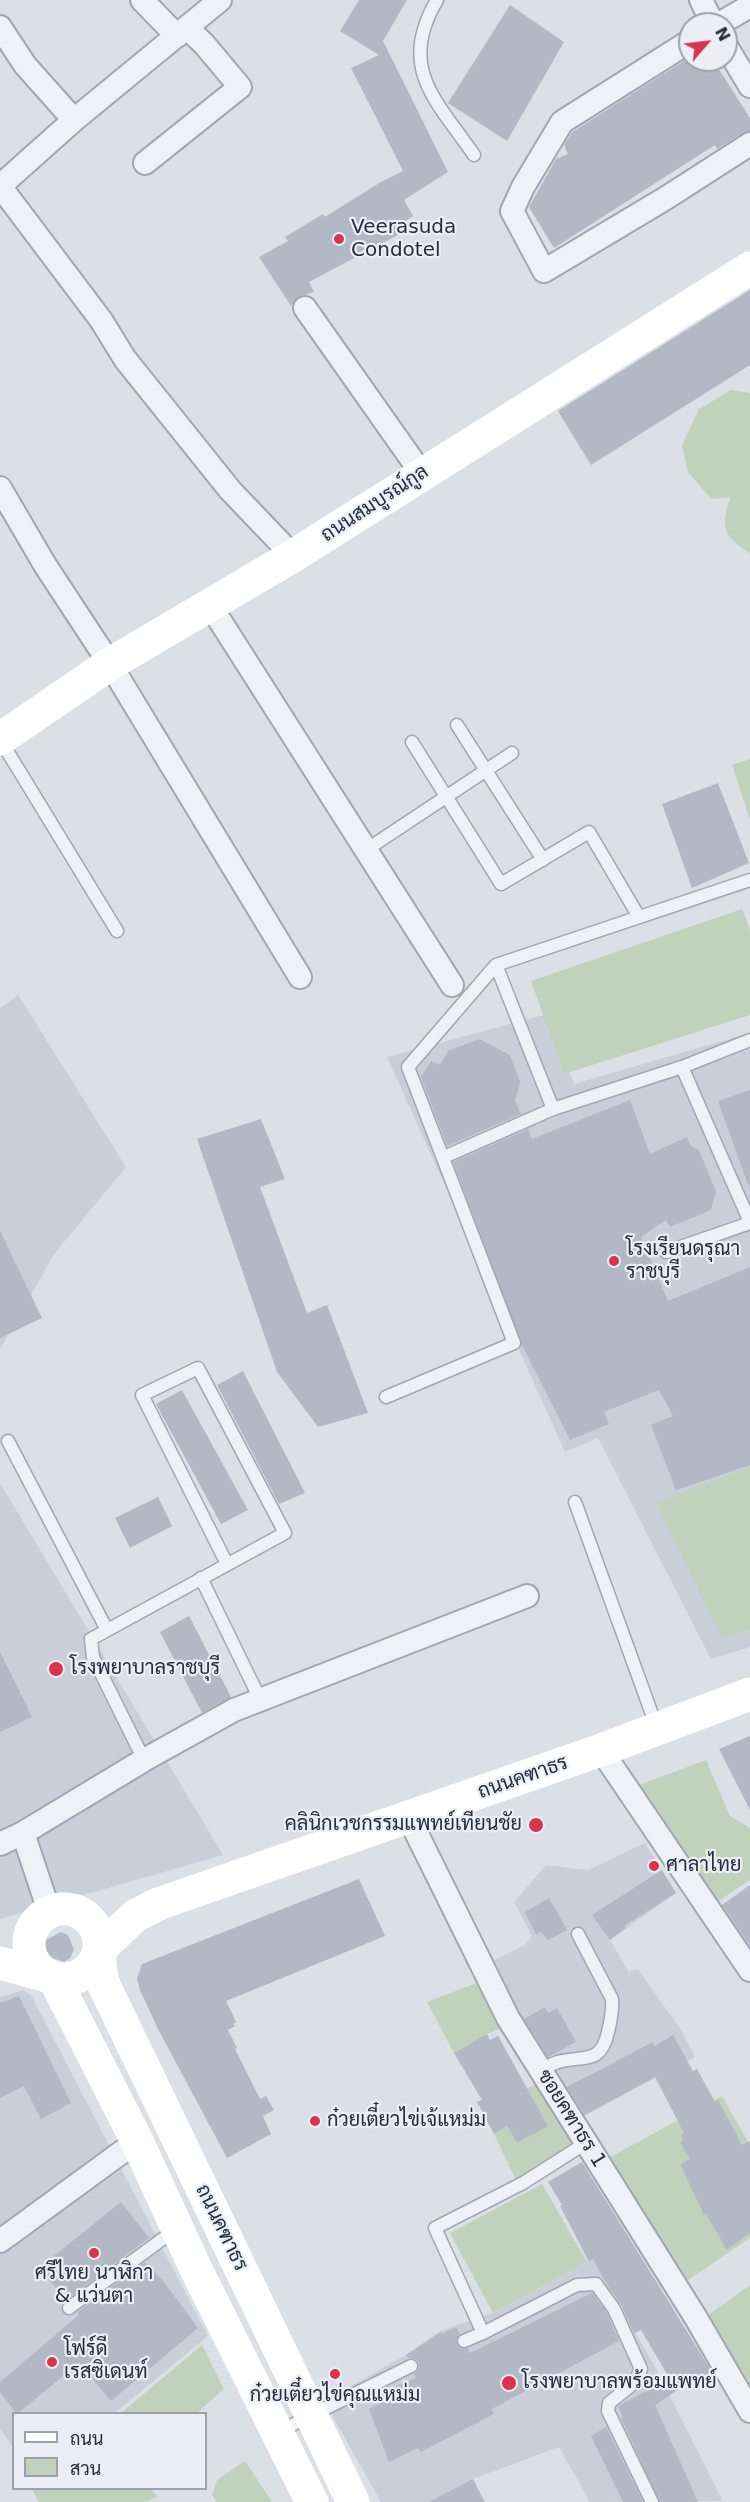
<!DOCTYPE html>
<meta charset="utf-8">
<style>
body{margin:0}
#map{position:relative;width:750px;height:2502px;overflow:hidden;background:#dbe0e7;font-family:"DejaVu Sans",Sarabun,sans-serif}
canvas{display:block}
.legend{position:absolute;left:12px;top:2412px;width:195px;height:78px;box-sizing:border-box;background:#ebeff5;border:2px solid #9ba2ac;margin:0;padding:8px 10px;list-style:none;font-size:18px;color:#242e3e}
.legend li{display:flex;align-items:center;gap:12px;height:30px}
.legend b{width:30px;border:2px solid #9ba2ac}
.north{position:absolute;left:678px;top:12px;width:60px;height:60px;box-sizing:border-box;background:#ebeff5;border:2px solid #9ba2ac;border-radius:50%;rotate:62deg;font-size:16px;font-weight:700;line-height:24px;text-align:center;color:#242e3e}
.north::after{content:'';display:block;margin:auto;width:21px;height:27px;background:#d9344c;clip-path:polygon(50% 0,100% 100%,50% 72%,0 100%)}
</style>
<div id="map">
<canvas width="750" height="2502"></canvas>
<ul class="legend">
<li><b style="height:8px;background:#fff"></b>ถนน</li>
<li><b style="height:16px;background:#c1d2bc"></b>สวน</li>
</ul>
<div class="north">N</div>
</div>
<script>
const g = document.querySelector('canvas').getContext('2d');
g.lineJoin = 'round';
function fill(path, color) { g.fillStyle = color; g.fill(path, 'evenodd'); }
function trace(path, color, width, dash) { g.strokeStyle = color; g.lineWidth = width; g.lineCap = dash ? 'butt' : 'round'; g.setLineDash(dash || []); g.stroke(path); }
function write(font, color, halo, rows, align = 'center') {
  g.font = font + ' "DejaVu Sans",Sarabun,sans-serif'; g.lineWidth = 4.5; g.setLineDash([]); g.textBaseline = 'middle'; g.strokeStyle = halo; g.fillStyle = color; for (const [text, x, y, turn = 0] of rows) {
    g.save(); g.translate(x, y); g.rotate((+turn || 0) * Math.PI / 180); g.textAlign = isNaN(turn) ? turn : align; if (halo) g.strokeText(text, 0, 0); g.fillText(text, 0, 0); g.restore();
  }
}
fill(new Path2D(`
 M18,995L126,1167L55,1253L0,1349V1008Z
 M547,1014L574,1084L750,1033V1647L711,1659L598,1438L565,1452L387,1057Z
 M0,1483L223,1855L0,1919Z
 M645,1843L676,1893L610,1940L629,1972L638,1969L681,2030L695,2057L580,2118L488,1963L525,1945L532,1936L514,1902L546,1865L588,1870Z
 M23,1990L31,1995L208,2336L115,2413L14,2414L13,2448L0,2429V1997Z
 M593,2259L654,2365L723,2501L590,2502L559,2447L473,2479L428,2502H381L324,2401L406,2355L440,2331L493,2313Z`), '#c9cfd9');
fill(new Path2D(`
 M731,390L750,393V553C722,536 721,527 730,497L711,499L688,472L682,445L699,409Z
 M750,759V820L732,765Z
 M742,909L750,930V1015L564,1074L531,981Z
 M750,1467V1629L722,1639L656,1502Z
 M706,1760L730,1816L750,1828V1880L714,1904L634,1787Z
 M479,1982L505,2027L487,2034L454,2053L427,2002Z
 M540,2083L578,2143L516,2180L494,2134L507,2126L517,2143L547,2126L527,2088Z
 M722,2096L750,2145V2238L681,2285L664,2245L659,2244L650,2230L651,2225L644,2210L638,2209L623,2189L625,2183L616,2168L609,2167L605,2160Z
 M542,2184L587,2262L493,2313L450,2233Z
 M750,2285V2384L746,2386L704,2318Z
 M202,2345L224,2389L197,2413H121Z
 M245,2461L272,2502H216L212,2495L217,2480Z
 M32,2489H151L158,2497L145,2502H39Z`), '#c1d2bc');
fill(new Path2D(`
 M359,0H407L383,41L448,172L404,200L413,216L404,222L407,230L309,282L314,292L298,297L291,306L259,257L288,241L285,237L323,214L325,217L381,182L403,171L351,68L379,55L340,31Z
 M510,5L564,42L507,141L448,103Z
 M690,57V60H713L750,118V131L743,133L717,149L715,145L554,248L529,207L556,159L568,154L564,145L572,132Z
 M750,290V365L591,465L558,411Z
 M718,783L749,863L692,888L662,804Z
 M479,1039L510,1055L520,1082L515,1101L521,1114L447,1146L421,1077L431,1061L440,1065L448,1051Z
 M750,1090V1184L748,1185L718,1101Z
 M630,1100L650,1154L687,1137L691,1146L699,1150L716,1192L711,1210L670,1227L666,1220L641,1237L668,1301L750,1267V1465L676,1490L651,1425L673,1416L659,1390L604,1412L609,1424L570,1440L522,1345L453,1162L528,1129L532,1139Z
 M261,1119L285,1179L260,1187L307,1313L327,1305L368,1413L318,1427L277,1372L197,1139Z
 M0,1231L42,1318L0,1338Z
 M243,1371L305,1493L279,1504L217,1385Z
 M182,1390L248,1510L221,1524L156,1404Z
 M158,1497L172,1526L130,1548L115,1518Z
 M189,1616L231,1697L202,1713L160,1632Z
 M0,1652L32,1717L0,1732Z
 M750,1736V1810L719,1749Z
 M662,1870L676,1893L624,1926L626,1928L610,1940L592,1915Z
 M359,1879L385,1936L226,2001L236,2022L233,2024L235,2026L228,2030L237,2048L235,2049L260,2099L266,2096L274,2110L263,2116L271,2134L227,2158L158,2029L140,1990L137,1978L142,1964Z
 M750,1885V1946L722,1905Z
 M549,1898L567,1930L548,1940L541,1932L536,1934L525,1912Z
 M61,1932L68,1935L74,1950L70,1958L64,1962L47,1956L43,1950L44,1941Z
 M19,1996L71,2103L41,2119L24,2086L0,2098V2003Z
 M545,2007L548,2013L557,2008L576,2042L548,2057L524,2019Z
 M487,2034L490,2040L498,2036L548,2126L517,2143L507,2126L494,2134L477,2102L482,2100L454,2053Z
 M673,2035L693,2071L697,2069L715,2102L718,2100L742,2145L750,2141V2233L727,2250L706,2214L704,2215L680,2164L690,2159L680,2142L683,2140L681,2135L684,2133L655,2077L585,2115L567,2087L653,2042L655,2046Z
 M582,2162L711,2370V2373L692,2385L690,2382L655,2405L698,2502H660L621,2418L623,2417L618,2406L670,2379L641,2330L634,2333L621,2305L606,2283L593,2259L589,2262L560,2206L562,2205L548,2182Z
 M121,2202L149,2238L66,2300L39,2268Z
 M145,2262L164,2282L198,2328L111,2401L79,2363L17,2414L0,2392V2382L79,2315L77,2313Z
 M592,2293L607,2313L619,2341L492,2409L494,2414L421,2452L418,2448L389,2462L369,2409L392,2397L389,2389L416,2378L414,2374L418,2370L419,2363L415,2359L408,2358L406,2355L441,2332L442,2334L456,2327L460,2334L456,2339L457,2345L462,2349L467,2348L470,2353Z
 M606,2427L643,2502H623L591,2436Z
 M473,2479L485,2502H428Z`), '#b2b9c4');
const lane = new Path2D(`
 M437,0C397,68 436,100 474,155
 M457,725L543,860
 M1,741L117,931
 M412,742L501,884L589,832L639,917
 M366,850L512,753
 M496,965L553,1109L682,1067
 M750,1040L682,1067L750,1222
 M444,1157L553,1109
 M666,1252L750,1223
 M386,1397L514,1343L408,1067L496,965L750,880
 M8,1441L107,1630
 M575,1502L657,1728
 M201,1578L260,1699
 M144,1760L93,1657L91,1639L285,1533L198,1368L142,1395L227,1564
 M541,2069C546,2067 552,2064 558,2062C584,2055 601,2065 608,2032C611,2020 613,2011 612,1999L578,1934
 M586,2143L523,2183L435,2228L483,2333L577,2285L596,2284L614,2309L641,2369L634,2383L609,2403L608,2411L652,2502
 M69,2308L176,2229
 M464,2341L483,2333
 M278,2432L411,2366`);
const street = new Path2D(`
 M142,0L177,36
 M220,0L74,120L0,186L101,320L125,359L230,490L293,556
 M701,0L713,24
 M719,24L750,6
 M0,27L25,65L74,120
 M690,41L562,122L523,187L512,211L544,271L666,198L750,144
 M726,46L750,86
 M145,163L240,87L204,44L187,28
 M305,308L422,474
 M0,488L45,565L110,664L300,977
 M210,605L452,985
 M601,1750L750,1970
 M409,1818L508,2018L696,2318L750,2411
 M23,1833L49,1911
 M0,1844L23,1833L144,1760L234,1710L527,1596
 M0,2241L137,2141`);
trace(lane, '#a0a7b1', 15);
trace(street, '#a0a7b1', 26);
trace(lane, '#eef1f5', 12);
trace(street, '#eef1f5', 22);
trace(new Path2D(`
 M0,739L110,664L293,556L750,268
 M29 1944a35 35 0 1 1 70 0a35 35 0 1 1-70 0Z
 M99,1950L135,1916L158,1904L601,1750L750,1694
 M99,1952L102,1981L353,2502
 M0,1963L47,1976
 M54,1978L137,2141L195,2267L312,2502`), '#fff', 33);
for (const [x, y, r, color] of [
 [339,239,6,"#d9344c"],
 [614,1261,6,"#d9344c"],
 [56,1669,8,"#d9344c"],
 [536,1825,8,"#d9344c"],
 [654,1866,6,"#d9344c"],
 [315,2121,6,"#d9344c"],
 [94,2253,6,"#d9344c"],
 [52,2362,6,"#d9344c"],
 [335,2374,6,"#d9344c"],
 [509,2383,8,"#d9344c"]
]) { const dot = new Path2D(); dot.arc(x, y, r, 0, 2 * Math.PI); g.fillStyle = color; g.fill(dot); trace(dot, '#ebeff5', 2); }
write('20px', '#242e3e', '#ebeff5', [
 ["Veerasuda",351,228],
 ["Condotel",351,251],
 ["โรงเรียนดรุณา",626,1250],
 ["ราชบุรี",626,1273],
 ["โรงพยาบาลราชบุรี",70,1669],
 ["คลินิกเวชกรรมแพทย์เทียนชัย",522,1825,"right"],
 ["ศาลาไทย",666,1866],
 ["ก๋วยเตี๋ยวไข่เจ้แหม่ม",327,2121],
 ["ศรีไทย นาฬิกา",94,2274,"center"],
 ["& แว่นตา",94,2297,"center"],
 ["โฟร์ดี",64,2350],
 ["เรสซิเดนท์",64,2373],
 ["โรงพยาบาลพร้อมแพทย์",522,2383],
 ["ก๋วยเตี๋ยวไข่คุณแหม่ม",335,2396,"center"]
], 'left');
write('20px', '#242e3e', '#ebeff5', [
 ["ถนนสมบูรณ์กูล",375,504,-33],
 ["ถนนคฑาธร",523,1778,-19],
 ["ซอยคฑาธร 1",571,2119,58],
 ["ถนนคฑาธร",221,2228,64]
]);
</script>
